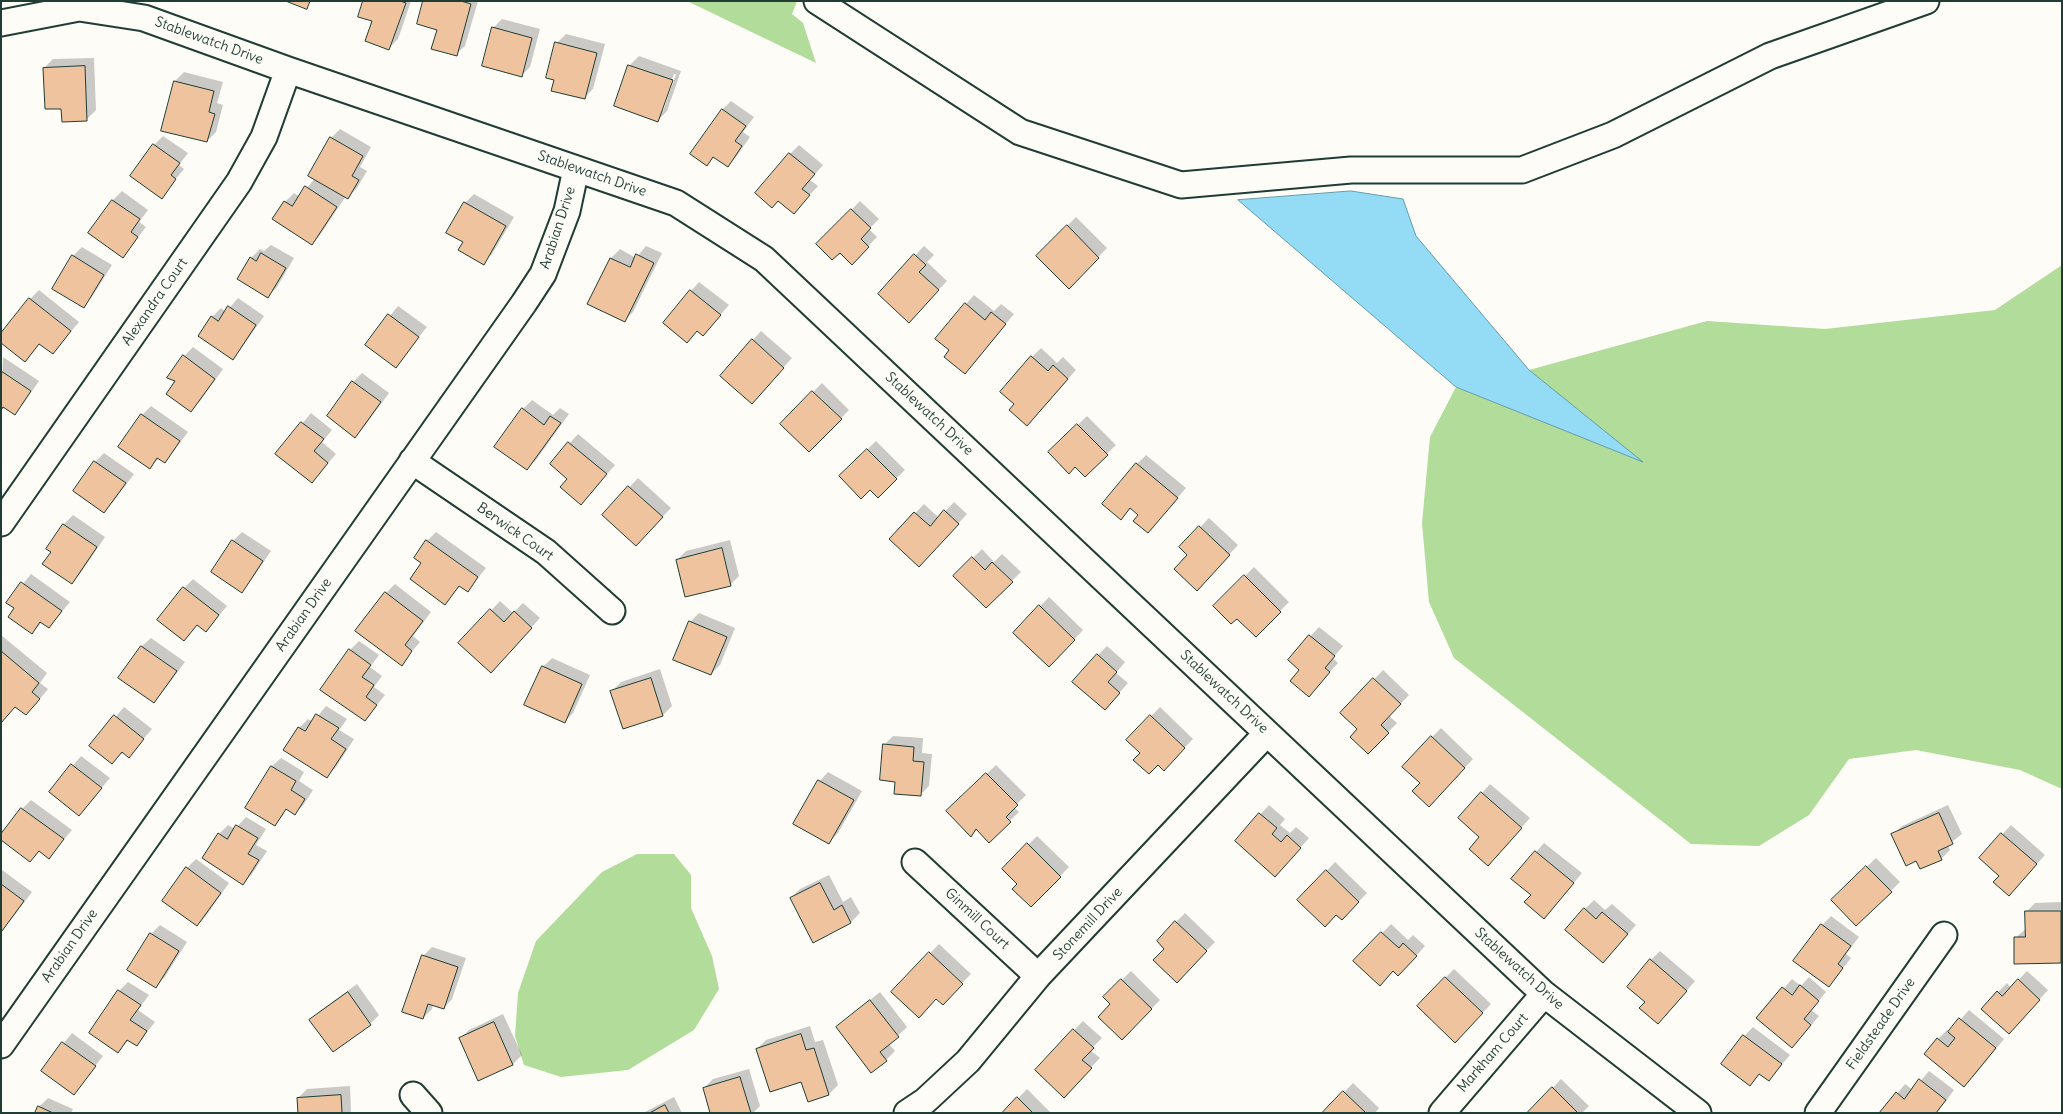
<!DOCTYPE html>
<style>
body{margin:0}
#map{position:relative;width:2063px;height:1114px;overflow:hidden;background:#fdfcf7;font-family:Delius,sans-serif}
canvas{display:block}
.frame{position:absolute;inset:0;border:2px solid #1f3d34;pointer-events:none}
</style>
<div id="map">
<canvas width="2063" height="1114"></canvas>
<div class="frame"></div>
</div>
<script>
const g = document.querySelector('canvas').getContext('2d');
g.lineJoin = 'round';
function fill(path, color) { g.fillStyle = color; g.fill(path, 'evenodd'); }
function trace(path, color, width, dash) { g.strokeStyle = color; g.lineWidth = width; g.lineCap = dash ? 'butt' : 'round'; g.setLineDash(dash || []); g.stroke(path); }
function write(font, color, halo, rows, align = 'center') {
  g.font = font + ' Delius,sans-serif'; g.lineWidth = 5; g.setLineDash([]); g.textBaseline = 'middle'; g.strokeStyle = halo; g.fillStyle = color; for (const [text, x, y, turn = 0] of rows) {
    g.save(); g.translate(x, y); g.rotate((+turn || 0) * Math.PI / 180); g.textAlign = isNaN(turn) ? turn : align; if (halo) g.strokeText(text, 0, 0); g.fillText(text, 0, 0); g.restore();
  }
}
fill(new Path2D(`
 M687,1H797L792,14L803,23L816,63Z
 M2062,265V789L2020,770L1916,750L1849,759L1809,815L1759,846L1691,844L1454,658L1429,602L1422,523L1430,437L1456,387L1641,461L1529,370L1707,321L1825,329L1995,310Z
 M637,854H674L691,875V908L712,956L719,989L694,1030L628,1070L561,1077L524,1065L515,1036L518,993L536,941L602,872Z`), '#b2dc99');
const water = new Path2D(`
 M1351,191L1403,199L1416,236L1529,370L1643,462L1456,387L1238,200Z`);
fill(water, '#94dbf6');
trace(water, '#659ca8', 1);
fill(new Path2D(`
 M364,1H411L398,39L389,48Z
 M424,1H478L465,46L456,54L438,29Z
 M502,19L540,29L530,67L521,76L493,28Z
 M566,34L605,44L593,89L584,98L555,79L557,43Z
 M639,56L681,71L667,111L658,120L615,105L630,65ZM674,74H676L663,111H661Z
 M94,58L96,110L87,119L63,107L44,68L53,59Z
 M184,72L223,82L217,103L223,105L216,132L207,141L163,130L175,81Z
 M731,101L754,117L743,132L750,137L736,157L728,165L715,156L707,164L722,110Z
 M340,129L371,147L360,167L367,171L357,188L348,197L346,196L320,235L312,244L285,202L294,193L300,197L315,178L331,138Z
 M163,136L188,153L179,165L184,169L161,197L132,175L154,145Z
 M799,145L823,165L810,180L818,186L794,212L790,154Z
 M122,191L148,210L139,222L146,227L123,256L90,232L113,200Z
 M474,194L514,217L492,254L483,263L465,241V203Z
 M860,201L879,219L869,229L877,237L852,263L840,251L818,244Z
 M1076,217L1107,248L1069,287L1037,256Z
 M271,245L294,258L277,287L268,296L251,258L260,249L264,251Z
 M646,246L662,253L633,312L624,321L611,258L620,249L636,258Z
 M924,246L934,255L927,262L947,281L918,312L879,294Z
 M82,247L112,265L92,297L83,306L73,256Z
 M699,282L729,305L703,335L698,330L691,291Z
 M39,290L79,322L53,353L40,343L25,360L30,299Z
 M974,295L994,311L1001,304L1014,314L965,372L951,350L966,304Z
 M238,298L264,316L241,349L232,358L212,317L221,308L226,312Z
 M398,306L427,327L395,366L367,344Z
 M761,331L792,358L760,393L753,340Z
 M193,347L223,369L200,401L191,410L177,380L184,356Z
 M1041,348L1057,363L1063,357L1076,370L1036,415L1016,404L1032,357Z
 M3,357L39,381L23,404L14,413L5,407L1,411Z
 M362,373L389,393L364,427L355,436L353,382Z
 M822,383L849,410L809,451L781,424Z
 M532,400L553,415L560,408L569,414L536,460L527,469L523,409Z
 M151,406L188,432L173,452L164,461L159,458L150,467L142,415Z
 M311,413L332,430L322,442L336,454L312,482L277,454Z
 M1087,416L1116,445L1085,475L1076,465L1050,452Z
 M578,434L615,465L581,503L569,478L551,464Z
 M876,441L905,470L878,496L870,488L840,476Z
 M104,453L134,474L113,502L104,511L95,462Z
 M1146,455L1186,488L1148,532L1140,515L1131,508L1121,518L1137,464Z
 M638,478L671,508L645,535L603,515Z
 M954,502L967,514L928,557L891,539L924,504L939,518Z
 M73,515L105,537L80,574L71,583L53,552L48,549L64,524Z
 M1209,518L1238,545L1205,580L1189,555L1181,547Z
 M242,532L271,551L250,582L241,591L212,571L233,541Z
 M436,532L486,568L468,590L461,585L445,603L423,563L427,541Z
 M730,540L739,576L730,585L677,560L686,551Z
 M982,549L994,562L1002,554L1021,572L986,606L955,576Z
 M1254,567L1289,602L1256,635L1237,617L1215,606Z
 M31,574L70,602L49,627L42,622L32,633L16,608L8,602Z
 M193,579L227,606L206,631L198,624L184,639V588Z
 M395,584L431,612L413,636L420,642L401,664L386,593Z
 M1049,597L1083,630L1049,666L1014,633Z
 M500,601L513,613L523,603L540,618L500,662L460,643Z
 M699,613L735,628L720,665L711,674L690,622Z
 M1319,627L1343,646L1333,658L1338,663L1309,695L1301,670L1289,660Z
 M1,635L47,673L40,683L48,689L35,705L16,706L1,721Z
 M151,638L185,662L162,693L153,702L120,678L142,646Z
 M359,641L379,655L370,667L382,676L374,687L385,695L365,720L322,690L350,650Z
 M1107,646L1125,662L1116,673L1128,683L1113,700L1098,655Z
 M552,658L590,675L573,713L564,722L543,667Z
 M660,669L672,706L663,715L624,727L612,691L621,682Z
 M1383,670L1409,695L1389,716L1397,723L1368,753L1359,729L1342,713Z
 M326,706L347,719L339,730L354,739L336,767L327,776L299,728L308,719L313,722Z
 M124,707L152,729L129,756L123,752L112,763L91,746Z
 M1160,707L1193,739L1164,769L1128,740Z
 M1441,728L1473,759L1438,796L1421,783L1432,737Z
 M893,736L923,738L922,753L932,754L929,786L920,795L897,780L884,745Z
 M81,756L110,778L79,814L50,792Z
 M281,758L304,772L299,781L313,790L304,804L295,813L288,809L275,824L247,807L272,766ZM288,803L290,805L283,816H280Z
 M996,765L1026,795L1014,807L1019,812L989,841L977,829L971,835L948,811Z
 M828,772L862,791L838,833L829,842L795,823L820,781Z
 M1490,784L1530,818L1497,855L1481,837L1482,793Z
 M31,800L72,830L49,857L40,850L30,860L22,809Z
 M1269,805L1285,819L1280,825L1290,833L1296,827L1309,838L1284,866L1236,841Z
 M1948,805L1962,834L1948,845L1950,850L1941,859H1917L1893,835L1902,826Z
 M246,817L266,829L256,845L267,851L252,874L243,883L219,834L228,825L235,829Z
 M2011,825L2045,855L2009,895L2000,875L1980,858Z
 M1037,836L1069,867L1031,906L1019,884L1004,869Z
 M1544,843L1582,873L1553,908L1532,895L1536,852Z
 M1876,858L1900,882L1856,925L1832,900Z
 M196,859L229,883L206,916L197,925L187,868Z
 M1335,862L1367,893L1342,919L1336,913L1299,900Z
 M2,870L32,892L11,920L2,929Z
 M829,875L843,902L851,897L860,913L851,922L814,941L791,898L800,889Z
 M1594,900L1605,910L1612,904L1636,925L1612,952L1585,909Z
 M2062,902V960L2060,962L2015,938L2026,929V912L2035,903Z
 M1185,913L1215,942L1177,981L1166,949L1176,922Z
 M1831,916L1859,937L1846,954L1851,958L1829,986L1822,925Z
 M1391,924L1408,940L1413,935L1425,946L1407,966L1393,970L1355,961Z
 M160,925L187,942L164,978L155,986L151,934Z
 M939,944L971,974L942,1003L936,998L893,992Z
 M432,947L466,958L452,999L444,1008L433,1004L432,1009L423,1018V956Z
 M1660,951L1695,981L1667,1014L1647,1002L1651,960Z
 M1454,969L1491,1004L1455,1041L1418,1006Z
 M1131,971L1160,1000L1122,1039L1112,1004L1105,997Z
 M2027,971L2048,990L2018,1023L1998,992L2007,983L2011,988Z
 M1809,977L1826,992L1811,1010L1819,1016L1801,1037L1758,1018L1792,979L1801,986Z
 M128,982L149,995L138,1010L155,1022L137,1045L129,1040L118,1051L91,1033L119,991Z
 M357,984L379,1015L370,1024L334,1050L311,1020L320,1011Z
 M880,992L907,1027L889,1044L895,1051L886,1060L837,1027Z
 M1969,1010L2004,1039L1973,1077L1926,1054L1938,1039L1947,1030L1950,1032Z
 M503,1014L522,1055L513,1064L479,1079L460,1039L469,1030Z
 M1083,1021L1102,1038L1090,1050L1100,1058L1064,1096L1036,1070Z
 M810,1026L815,1042L823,1040L838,1085L829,1094L809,1100L802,1080L757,1049L766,1040Z
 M1753,1027L1790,1055L1769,1079L1760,1073L1750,1084L1744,1036Z
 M72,1033L103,1056L74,1093L42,1070Z
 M749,1069L760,1106L753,1113H711L704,1088L713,1079Z
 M1929,1071L1954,1090L1937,1113H1881L1905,1084L1913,1090Z
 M1561,1079L1589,1106L1582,1113H1529Z
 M1353,1083L1379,1108L1375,1113H1324Z
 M350,1086L351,1111L350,1113H299L298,1098L307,1089Z
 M1027,1089L1051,1113H1004Z
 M674,1097L682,1113H643Z
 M48,1098L73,1109L71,1113H36L39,1107Z`), '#0003');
const building = new Path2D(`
 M286,1H310L307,9Z
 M363,1H400L406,3L389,50L365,41L372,21L358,17Z
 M423,1H461L471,4L457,56L431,49L437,30L417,24Z
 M492,27L532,38L522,77L482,66Z
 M555,42L597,53L585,99L551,91L554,80L546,78Z
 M628,65L673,80L658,122L614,106Z
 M85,66L87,121L62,122L61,109H45L43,68Z
 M174,81L214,91L209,112L215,114L207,142L161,131Z
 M722,109L746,126L735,141L742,146L728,167L713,157L707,166L690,154Z
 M330,137L363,156L352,176L359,180L348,199L308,176Z
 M153,144L180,163L171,175L176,179L162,199L130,176Z
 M789,153L815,174L802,189L810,195L794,214L778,201L772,208L755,193Z
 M305,186L337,207L312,245L272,219L284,201L292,206Z
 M112,200L140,219L131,232L138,237L123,258L88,233Z
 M464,202L506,226L484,265L458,250L463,242L446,233Z
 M851,209L871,228L861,239L869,247L852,265L840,253L832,260L816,244Z
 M1067,225L1099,258L1069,289L1036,256Z
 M261,253L286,268L268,298L237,279L250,257L256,261Z
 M636,254L654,263L625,322L587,304L610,258L630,267Z
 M914,254L926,265L919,272L939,290L909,323L878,294Z
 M72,255L104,275L84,308L52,289Z
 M690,290L721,315L703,336L697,331L687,343L663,323Z
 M29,298L71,331L53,354L39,344L25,362L1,343V333Z
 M965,303L985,320L991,312L1006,324L965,374L944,357L949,350L935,339Z
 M228,306L256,325L233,360L198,336L211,316L218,321Z
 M388,314L419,337L396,368L365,345Z
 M752,339L784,368L752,404L720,376Z
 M183,355L215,379L191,412L166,394L175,381L167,378Z
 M1031,356L1048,371L1053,365L1068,379L1027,426L1009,410L1014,404L1000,392Z
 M1,371L31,391L15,415L3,407L1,410Z
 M352,381L381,402L355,438L327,416Z
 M812,391L842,419L809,452L780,424Z
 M522,408L544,425L550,416L561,423L527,470L494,447Z
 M141,414L180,441L165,463L157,458L150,469L118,447Z
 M301,422L324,439L314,451L328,463L312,483L275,454Z
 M1077,424L1108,455L1085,477L1075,467L1069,474L1048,452Z
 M568,442L607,474L581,505L560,487L567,479L550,464Z
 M867,449L897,479L878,498L870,490L861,499L839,476Z
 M94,461L126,483L104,513L73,491Z
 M1136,463L1178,498L1148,533L1133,521L1138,515L1130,508L1121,520L1102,504Z
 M628,486L663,517L636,546L602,515Z
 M944,510L959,524L919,567L889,539L914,512L930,526Z
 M63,524L97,547L72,584L42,564L51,552L46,549Z
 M1199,526L1230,555L1197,591L1174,569L1187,555L1179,547Z
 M232,540L263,561L242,593L211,572Z
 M426,540L478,577L468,592L459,586L445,605L410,579L421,563L414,558Z
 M722,548L731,586L685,597L676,560Z
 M972,557L985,570L992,562L1013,582L986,608L953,576Z
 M1244,575L1281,612L1256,637L1237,619L1231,624L1213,606Z
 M21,582L62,611L49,628L40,622L32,634L8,617L14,608L6,603Z
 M183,587L219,615L206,632L197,625L184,641L157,620Z
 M385,592L423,621L405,645L412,651L402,666L355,631Z
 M1039,605L1075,640L1049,667L1013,633Z
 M490,609L504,622L514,611L532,628L491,673L458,643Z
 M689,621L727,637L711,675L673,660Z
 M1309,635L1335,656L1325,668L1330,672L1309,697L1290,681L1299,670L1288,660Z
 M141,646L177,671L154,703L118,678Z
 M349,649L371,665L362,677L374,685L366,697L377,705L365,721L320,690Z
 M1,651L39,683L32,692L40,699L26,715L15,707L1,723Z
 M1097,654L1117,672L1108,682L1120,693L1105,710L1072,682Z
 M542,666L582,684L565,723L524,705Z
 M651,678L663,716L623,729L610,691Z
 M1373,678L1401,704L1381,725L1389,733L1368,754L1350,737L1357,729L1340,713Z
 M316,714L339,728L331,739L346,749L327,778L283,750L298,727L305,731Z
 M114,715L144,739L129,758L122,752L112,764L89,746Z
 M1150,715L1185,748L1164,771L1158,765L1149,774L1133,760L1140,753L1126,740Z
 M1431,736L1465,768L1429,807L1412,791L1420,783L1402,767Z
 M883,744L914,747L913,761L924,762L921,796L894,794L895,782L880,780Z
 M71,764L102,788L79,816L49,792Z
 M271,766L296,781L291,790L305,799L295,815L286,809L275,826L245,808Z
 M986,773L1018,805L1006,817L1011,822L989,843L976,829L971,837L946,811Z
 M818,780L854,800L829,844L793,824Z
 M1481,792L1522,828L1488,866L1469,849L1479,837L1458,818Z
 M21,808L64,839L49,859L39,851L30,862L1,840V834Z
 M1259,813L1277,828L1272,834L1281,842L1287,835L1301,848L1275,877L1235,841Z
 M1939,813L1953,844L1938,851L1942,860L1920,869L1916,861L1906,866L1891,834Z
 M236,825L258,838L248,854L259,860L243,885L202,858L218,833L227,839Z
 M2001,833L2037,864L2009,896L1993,882L1999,876L1979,858Z
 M1027,843L1061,877L1031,907L1012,889L1017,884L1002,869Z
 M1535,851L1574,883L1544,919L1524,902L1531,895L1511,879Z
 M1866,866L1892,892L1856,926L1831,900Z
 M186,867L221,893L197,926L162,901Z
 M1326,870L1359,902L1342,920L1336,915L1325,927L1297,900Z
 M820,883L834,910L842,905L851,923L813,943L790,898Z
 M1,884L24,901L2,931L1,930Z
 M1584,908L1596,919L1602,912L1628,934L1603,963L1565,930Z
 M2025,911H2061V963L2014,964V937H2025Z
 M1175,921L1207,951L1177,983L1153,960L1164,949L1157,941Z
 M1821,924L1851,946L1838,964L1843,968L1829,987L1793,961Z
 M1381,932L1399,948L1403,943L1417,956L1398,976L1393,971L1380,986L1353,961Z
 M150,933L179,951L156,988L127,970Z
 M929,952L963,984L943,1005L936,999L919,1018L891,992Z
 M422,955L458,967L444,1009L428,1004L423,1019L402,1012Z
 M1650,959L1687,991L1658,1024L1639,1008L1645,1002L1627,987Z
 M1445,977L1483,1013L1455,1043L1417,1006Z
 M1121,979L1152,1009L1122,1040L1098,1017L1110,1004L1103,997Z
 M2018,979L2040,1000L2009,1034L1981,1009L1997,991L2002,996Z
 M1800,985L1819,1001L1804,1019L1811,1025L1792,1048L1756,1018L1782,987L1792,995Z
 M118,990L141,1005L130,1020L147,1031L137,1046L127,1040L118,1053L89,1033Z
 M348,992L371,1025L333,1052L309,1020Z
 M870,1000L899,1037L880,1052L887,1061L871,1073L836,1027Z
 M1959,1018L1996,1048L1964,1087L1924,1054L1937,1038L1948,1047L1955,1038L1948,1032Z
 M494,1022L513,1065L478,1081L459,1038Z
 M1073,1029L1094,1048L1082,1060L1092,1068L1064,1098L1035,1070Z
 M801,1034L806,1050L814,1048L829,1095L808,1102L801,1082L770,1092L756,1049Z
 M1743,1035L1782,1064L1769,1081L1759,1074L1750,1086L1721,1064Z
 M62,1042L96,1066L74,1095L41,1071Z
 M740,1077L751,1113H710L703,1088Z
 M1919,1079L1946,1100L1936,1113H1879L1896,1092L1904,1099Z
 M1552,1087L1578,1113H1527Z
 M1343,1091L1366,1113H1322Z
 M341,1095L342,1113H298L297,1098Z
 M1017,1097L1033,1113H1002Z
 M665,1105L669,1113H650Z
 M38,1106L53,1113H35Z`);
fill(building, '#efc39e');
trace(building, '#1f3d34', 1);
const minor = new Path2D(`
 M817,1L1020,132L1181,185L1351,170H1522L1613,135L1770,56L1926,1
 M1,23L79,8L144,18L288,70L676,203L764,259L1544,994L1698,1113
 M412,461L546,552L612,611
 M1,523L239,182L264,137L288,70
 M915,862L1038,976
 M1,1045L524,303L543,274L567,211L576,169
 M413,1095L429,1113
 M907,1113L925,1101L968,1061L1038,976L1267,733
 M1442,1113L1544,994
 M1818,1113L1944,935`);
trace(minor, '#1f3d34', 29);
trace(minor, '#fdfcf7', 25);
write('14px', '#1f3d34', '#fdfcf7', [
 ["Stablewatch Drive",209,41,20],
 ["Stablewatch Drive",592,174,19],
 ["Arabian Drive",558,228,-72],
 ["Alexandra Court",155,302,-55],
 ["Stablewatch Drive",929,414,43],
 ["Berwick Court",515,532,35],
 ["Arabian Drive",304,615,-55],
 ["Stablewatch Drive",1224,692,43],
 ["Ginmill Court",977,919,43],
 ["Stonemill Drive",1088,924,-47],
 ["Arabian Drive",70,946,-55],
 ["Stablewatch Drive",1519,969,42],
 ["Fieldsteade Drive",1881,1024,-55],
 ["Markham Court",1493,1053,-49]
]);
</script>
